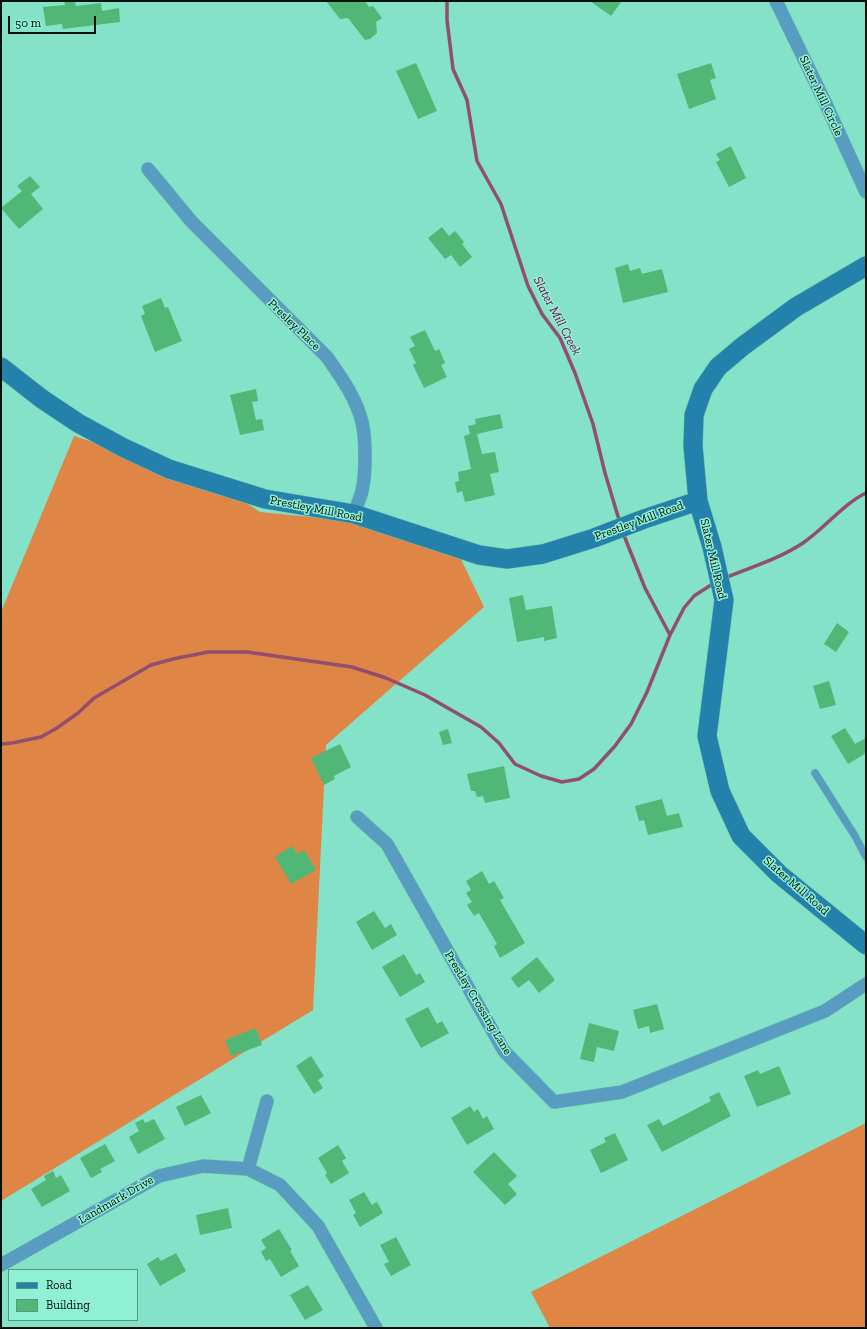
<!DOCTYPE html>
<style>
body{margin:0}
#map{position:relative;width:867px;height:1329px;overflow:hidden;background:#83e2c7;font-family:"Zilla Slab",serif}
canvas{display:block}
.frame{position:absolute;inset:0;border:2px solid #000f0a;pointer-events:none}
.legend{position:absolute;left:8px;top:1269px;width:130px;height:52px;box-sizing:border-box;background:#90f0d4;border:1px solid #569683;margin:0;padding:5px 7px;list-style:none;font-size:12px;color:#000f0a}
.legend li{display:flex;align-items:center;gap:8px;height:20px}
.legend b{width:20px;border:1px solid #569683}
.scale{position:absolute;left:8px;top:16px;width:88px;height:18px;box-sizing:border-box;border:2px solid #000f0a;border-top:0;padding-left:5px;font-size:12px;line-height:14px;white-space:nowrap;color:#000f0a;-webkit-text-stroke:3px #90f0d4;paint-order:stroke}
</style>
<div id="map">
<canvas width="867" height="1329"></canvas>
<div class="frame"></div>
<ul class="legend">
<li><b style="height:5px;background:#2481ac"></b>Road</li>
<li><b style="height:11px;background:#50b776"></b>Building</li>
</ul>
<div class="scale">50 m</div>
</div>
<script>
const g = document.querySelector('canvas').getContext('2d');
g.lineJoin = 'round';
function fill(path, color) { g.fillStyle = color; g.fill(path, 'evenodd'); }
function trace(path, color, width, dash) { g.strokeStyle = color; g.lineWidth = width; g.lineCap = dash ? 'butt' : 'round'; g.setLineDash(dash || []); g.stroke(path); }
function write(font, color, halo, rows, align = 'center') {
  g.font = font + ' "Zilla Slab",serif'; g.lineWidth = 3; g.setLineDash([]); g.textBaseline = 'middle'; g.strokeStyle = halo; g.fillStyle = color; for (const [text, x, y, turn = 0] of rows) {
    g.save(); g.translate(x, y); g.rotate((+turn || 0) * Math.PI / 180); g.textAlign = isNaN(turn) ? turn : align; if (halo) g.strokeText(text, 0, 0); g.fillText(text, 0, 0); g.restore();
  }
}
fill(new Path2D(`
 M74,436L211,480L260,512L363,522L455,547L484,607L326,745L313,1010L1,1201V612Z
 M866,1123V1328H550L531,1292Z`), '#df8546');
trace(new Path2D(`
 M447,1V20L453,69L467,100L477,161L501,204L528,286L542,314L560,338L575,373L593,424L605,473L620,523
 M623,533L645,588L670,635
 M725,578C751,567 779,559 803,543C825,528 843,504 866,493
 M1,744L12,743L41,737L57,728L78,713L94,698L151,665L173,659L208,652H247L352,667L386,678L425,695L481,727L499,743L515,764L541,776L562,782L579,779L594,769L615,746L631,724L647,692L670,635L684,608L694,596L714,583`), '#914f6d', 3.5);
fill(new Path2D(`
 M64,1H75L76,6L101,3L102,11L119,8L120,22L63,29L62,24L46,26L43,7L65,5Z
 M326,1H365L369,7L373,6L382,18L376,22L377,33L370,39L365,40L348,18L340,19Z
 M590,1H622L611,16Z
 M416,63L437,111L418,119L396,71Z
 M711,63L716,78L710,80L716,99L689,109L677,74Z
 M731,146L746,178L729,187L716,162L720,160L716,154Z
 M30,176L40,187L31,194L43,209L19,229L1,208L22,191L17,186Z
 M442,227L449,236L455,231L464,242L462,244L472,257L460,267L451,255L445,259L428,238Z
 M628,264L630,271L640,268L642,274L662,269L668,292L623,303L615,268Z
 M161,298L165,308L168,307L182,341L155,352L141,316L145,314L142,306Z
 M425,330L435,351L439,349L445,363L441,365L447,377L424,388L413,365L416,363L409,349L415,346L410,337Z
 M256,389L258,401L252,402L256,420L262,419L264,430L240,435L230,395Z
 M500,414L503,428L477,434L482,454L495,452L499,472L490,474L495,495L465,502L462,491L457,493L455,482L459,481L458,472L471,469L464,436L470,434L468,426L476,424L475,419Z
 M523,595L526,610L552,606L557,638L544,641V637L517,642L509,598Z
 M837,623L849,632L836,652L824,644Z
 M829,681L836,705L820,709L813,686Z
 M845,728L855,744L866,738V753L848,764L831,736Z
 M448,729L452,743L443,745L439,732Z
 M340,744L351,767L334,776L335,779L324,785L311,758Z
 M504,766L510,798L485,803L483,796L477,797L475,791H471L467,774Z
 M662,799L667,816L679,813L683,827L648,835L644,820L639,821L635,806Z
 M292,846L297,854L304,850L316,870L291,884L275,857Z
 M482,871L489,884L494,881L504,898L500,900L525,943L500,958L494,946L497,944L479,913L474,916L467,905L472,902L466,893L471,890L466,881Z
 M374,911L385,928L391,924L397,935L372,950L356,922Z
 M404,954L416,975L420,973L425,982L400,997L382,967Z
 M537,957L555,980L539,993L529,980L518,988L511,978Z
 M657,1004L664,1029L650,1033L649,1026L638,1029L633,1010Z
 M428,1007L437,1024L442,1021L449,1033L421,1048L405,1019Z
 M589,1023L619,1031L614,1051L597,1047L594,1062L580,1059Z
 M256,1028L262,1045L231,1056L225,1040Z
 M311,1056L324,1076L318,1080L323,1088L314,1094L296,1066Z
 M779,1066L791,1094L757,1107L744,1076L758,1070L760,1074Z
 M719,1092L731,1116L662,1152L647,1125L659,1119L663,1126L711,1101L709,1097Z
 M201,1095L211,1113L185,1126L176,1107Z
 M470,1106L474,1112L478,1109L483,1119L487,1116L494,1129L467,1145L451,1118Z
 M143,1119L145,1123L154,1119L165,1139L138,1154L129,1137L139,1131L135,1123Z
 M615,1133L628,1160L601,1173L590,1150L606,1142L604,1138Z
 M105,1144L115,1161L100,1169L102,1172L91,1178L80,1158Z
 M338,1145L346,1158L342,1161L349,1173L331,1184L325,1175L327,1173L318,1158Z
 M494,1152L517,1176L508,1184L517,1194L505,1205L473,1172Z
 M53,1171L56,1178L61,1175L70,1191L42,1207L31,1189L46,1180L44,1176Z
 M364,1192L372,1205L377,1202L383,1213L360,1227L353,1215L356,1213L349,1200Z
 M228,1208L232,1228L200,1235L196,1215Z
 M279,1229L292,1250L290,1251L299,1266L281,1277L270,1259L266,1261L261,1252L266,1248L261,1240Z
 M396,1237L411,1265L391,1276L384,1264L389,1262L380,1245Z
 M176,1253L186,1271L160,1286L147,1264L158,1257L161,1261Z
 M308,1285L323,1310L305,1320L290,1295Z`), '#50b776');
const lane = new Path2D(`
 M815,773L855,836L866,857`);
const street = new Path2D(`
 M776,1L824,100L866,192
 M148,169L191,221L327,357C341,377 356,398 362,422C366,439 366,474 362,491C360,498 357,506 354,514
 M357,817L387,844L504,1051L554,1102L622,1092L825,1011L866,984
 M248,1169L267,1101
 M1,1265L159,1176L203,1166L248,1169L280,1185L318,1226L376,1328`);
const secondary = new Path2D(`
 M866,266L796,307L743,346L718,367L703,389L694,415L693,446L698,501L712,547L724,600L707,736L720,791L741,836L779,874L866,945
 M1,367L42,399L78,423L122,447L169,469L265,499L354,514L479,555L507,559L543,554L594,538L644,519L698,501`);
trace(lane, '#6ec0a9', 8);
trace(street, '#6ec0a9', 14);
trace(secondary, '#6ec0a9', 20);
trace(lane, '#589cc1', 7);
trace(street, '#589cc1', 13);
trace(secondary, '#2481ac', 19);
write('12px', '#000f0a', '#90f0d4', [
 ["Slater Mill Circle",821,96,65],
 ["Presley Place",294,325,44],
 ["Prestley Mill Road",316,509,11],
 ["Prestley Mill Road",639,521,-20],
 ["Slater Mill Road",713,559,77],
 ["Slater Mill Road",796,886,41],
 ["Prestley Crossing Lane",478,1003,59],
 ["Landmark Drive",116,1200,-30]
]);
write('italic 13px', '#870752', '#90f0d4', [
 ["Slater Mill Creek",557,316,62]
]);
</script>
